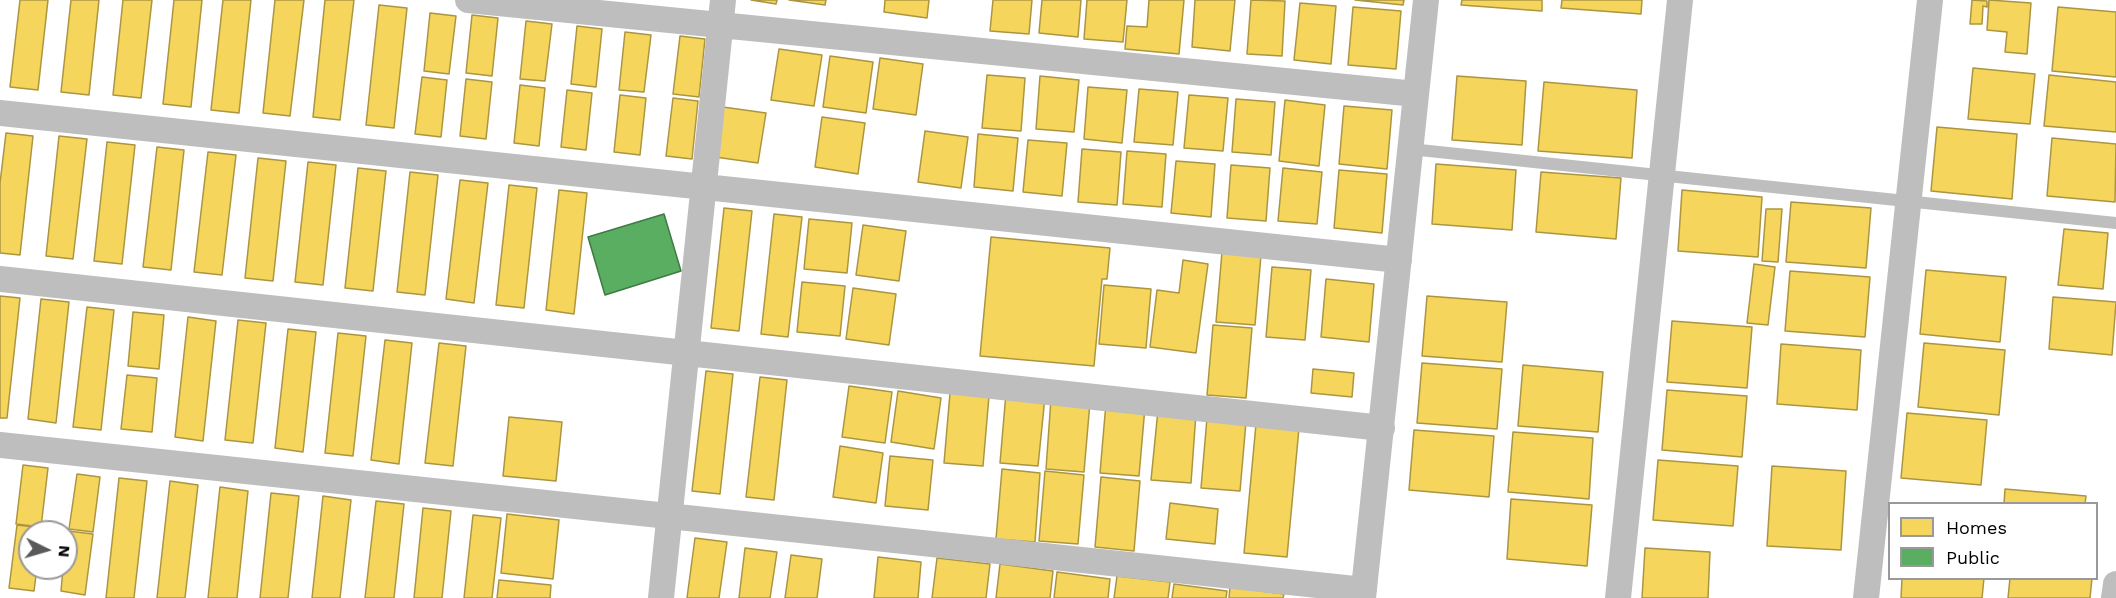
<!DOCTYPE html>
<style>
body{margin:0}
#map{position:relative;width:2116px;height:598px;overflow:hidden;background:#fff;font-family:"Work Sans",sans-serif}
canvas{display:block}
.legend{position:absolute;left:1888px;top:502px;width:210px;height:78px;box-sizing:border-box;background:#fff;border:2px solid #999;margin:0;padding:8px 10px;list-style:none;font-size:18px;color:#000}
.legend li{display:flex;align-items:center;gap:12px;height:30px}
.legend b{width:30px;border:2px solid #999}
.north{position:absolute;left:18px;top:520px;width:60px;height:60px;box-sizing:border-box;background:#fff;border:2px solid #999;border-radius:50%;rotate:95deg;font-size:16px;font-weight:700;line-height:24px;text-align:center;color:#000}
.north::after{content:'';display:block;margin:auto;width:21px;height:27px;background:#595959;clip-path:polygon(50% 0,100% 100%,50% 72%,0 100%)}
</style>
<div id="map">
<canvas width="2116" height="598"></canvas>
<ul class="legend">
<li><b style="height:16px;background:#f6d55c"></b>Homes</li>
<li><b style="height:16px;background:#5aae61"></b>Public</li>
</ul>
<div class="north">N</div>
</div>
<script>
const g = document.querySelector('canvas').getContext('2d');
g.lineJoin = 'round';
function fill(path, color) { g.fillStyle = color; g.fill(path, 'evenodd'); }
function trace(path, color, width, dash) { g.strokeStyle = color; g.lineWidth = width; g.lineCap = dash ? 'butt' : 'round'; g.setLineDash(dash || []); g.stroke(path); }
const homes = new Path2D(`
 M20,0H48L38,90L10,87Z
 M71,0H99L89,95L61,92Z
 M123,0H152L141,98L113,95Z
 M174,0H202L191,107L163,104Z
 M223,0H251L239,113L211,110Z
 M275,0H304L290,116L263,113Z
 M325,0H354L340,120L313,117Z
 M751,0H777L776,4Z
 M789,0H826L825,5Z
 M885,0H929L927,18L884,12Z
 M993,0H1032L1029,34L990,31Z
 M1042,0H1081L1078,37L1039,33Z
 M1087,0H1127L1123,42L1084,39Z
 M1149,0H1184L1179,54L1125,49L1127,26L1147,27Z
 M1195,0H1235L1230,51L1192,47Z
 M1251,0L1285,1L1282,56L1247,54Z
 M1355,0H1404L1403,5Z
 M1462,0H1542V11L1461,5Z
 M1562,0H1642L1641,14L1561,8Z
 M1972,0L1987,1V7L1983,6L1982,24H1970Z
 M1989,0L2031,3L2027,54L2005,52L2007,32L1987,30Z
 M1300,3L1336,6L1331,64L1294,60Z
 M379,5L407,8L394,128L366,125Z
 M1353,7L1401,11L1396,69L1348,65Z
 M2058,7L2116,12V77L2052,71Z
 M430,13L456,16L449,74L424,71Z
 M472,15L498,18L492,76L466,73Z
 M526,21L552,24L545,81L520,79Z
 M577,26L602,29L596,87L571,84Z
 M625,32L651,35L644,92L619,90Z
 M680,36L705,39L699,97L673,94Z
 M779,49L822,55L814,106L771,100Z
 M830,56L873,62L866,113L823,107Z
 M880,58L923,64L916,115L873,109Z
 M1973,68L2035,74L2030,124L1968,119Z
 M987,75L1025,78L1021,131L982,128Z
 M2049,75L2116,82V132L2044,126Z
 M1040,76L1079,80L1074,132L1036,129Z
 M1457,76L1526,81L1522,145L1452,140Z
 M422,77L447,80L441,137L415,134Z
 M466,79L492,82L486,139L460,136Z
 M1544,82L1637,90L1632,158L1538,151Z
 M520,85L545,88L539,146L514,143Z
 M1088,87L1127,90L1122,143L1084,139Z
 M1139,89L1178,92L1173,145L1134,142Z
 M567,90L592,93L586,150L561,147Z
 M620,95L646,98L640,155L614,152Z
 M1189,95L1228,98L1223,151L1184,148Z
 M673,98L698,101L692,159L666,156Z
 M1236,99L1275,102L1271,155L1232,152Z
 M1285,100L1325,105L1319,166L1279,161Z
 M1344,106L1392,110L1387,169L1339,164Z
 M723,107L766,113L758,163L715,157Z
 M822,117L865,123L858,174L815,167Z
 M1937,127L2017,134L2012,199L1931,191Z
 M925,131L968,137L961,188L918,182Z
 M6,133L33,136L20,255L0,253V183Z
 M978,134L1018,138L1013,191L974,187Z
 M59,136L87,139L73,259L46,256Z
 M2052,138L2116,144L2115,202L2047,196Z
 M1028,140L1067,143L1062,196L1023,192Z
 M107,142L135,145L122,264L94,261Z
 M157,147L184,150L171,270L143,267Z
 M1082,149L1121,152L1117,205L1078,202Z
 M1127,151L1166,154L1162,207L1123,204Z
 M208,152L236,155L222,275L194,272Z
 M258,158L286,161L273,281L245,278Z
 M1176,161L1215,164L1211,217L1171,213Z
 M308,162L336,165L323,285L295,282Z
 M1436,164L1516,170L1512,230L1432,224Z
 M1231,165L1270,168L1266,221L1227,218Z
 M358,168L386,171L373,291L345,288Z
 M1283,168L1322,172L1317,224L1278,221Z
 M1339,170L1387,174L1382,233L1334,228Z
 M410,172L438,175L425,295L397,292Z
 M1541,172L1621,178L1616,239L1536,232Z
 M460,180L488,183L474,303L446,299Z
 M509,185L537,188L524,308L496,305Z
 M559,190L587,193L574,314L546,310Z
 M1682,190L1762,197L1758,257L1678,251Z
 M1791,202L1871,208L1866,268L1786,262Z
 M724,208L752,211L739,331L711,328Z
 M1766,209H1782L1778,262L1762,261Z
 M774,214L802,217L788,337L761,334Z
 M809,219L852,223L847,273L804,269Z
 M863,225L906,231L899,281L856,275Z
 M2064,229L2108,233L2103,289L2058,285Z
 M991,237L1110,248L1107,279H1102L1094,366L980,356Z
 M1222,252L1261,255L1255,325L1216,322Z
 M1183,260L1208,264L1196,353L1150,347L1157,290L1179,293Z
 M1754,264L1775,267L1768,325L1747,323Z
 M1272,267L1311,270L1305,340L1266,337Z
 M1926,270L2006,277L2000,342L1920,334Z
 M1790,271L1870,277L1865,337L1785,331Z
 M1326,279L1374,284L1369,342L1321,337Z
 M802,282L845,286L840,336L797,332Z
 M1104,285L1151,289L1146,348L1099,344Z
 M853,288L896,294L889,345L846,339Z
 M0,296L20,298L7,418H0Z
 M1427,296L1507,302L1502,362L1422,356Z
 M2053,297L2116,302L2112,355L2049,349Z
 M41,299L69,302L56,423L28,419Z
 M87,307L114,310L101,430L73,427Z
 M133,312L164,315L159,369L128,366Z
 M188,317L216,321L203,441L175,437Z
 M238,320L266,323L253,443L225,440Z
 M1672,321L1752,327L1747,388L1667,382Z
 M1213,325L1252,328L1246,398L1207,395Z
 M288,329L316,332L303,452L275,448Z
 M338,333L366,336L353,456L325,453Z
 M385,340L412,343L399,464L371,460Z
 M439,343L466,346L453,466L425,463Z
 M1924,343L2005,350L1999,415L1918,407Z
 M1781,344L1861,350L1857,410L1777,404Z
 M1422,363L1502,369L1497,429L1417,423Z
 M1523,365L1603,372L1598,432L1518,426Z
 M1313,369L1354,373L1352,397L1311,393Z
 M706,371L733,374L720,494L692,491Z
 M127,375L157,378L152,432L121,429Z
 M760,377L787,380L774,500L746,497Z
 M849,386L892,392L885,443L842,437Z
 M1667,390L1747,396L1742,457L1662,450Z
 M898,391L941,398L934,449L891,442Z
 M950,393L989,396L983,466L944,463Z
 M1006,393L1045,397L1038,466L1000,463Z
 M1051,399L1090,402L1084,472L1046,469Z
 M1106,403L1145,407L1139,476L1100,473Z
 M1158,410L1196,413L1191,483L1151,480Z
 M1907,413L1987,420L1981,485L1901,478Z
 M509,417L562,422L556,481L503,476Z
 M1207,418L1246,422L1240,491L1201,488Z
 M1256,424L1299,428L1287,557L1244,553Z
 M1414,430L1494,436L1489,497L1409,490Z
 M1513,432L1593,438L1589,499L1508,492Z
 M840,446L883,453L876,503L833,497Z
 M890,456L933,460L928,510L885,506Z
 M1658,460L1738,466L1733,526L1653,520Z
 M23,465L48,468L41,527L16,524Z
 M1772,466L1846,471L1841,550L1767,546Z
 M1002,469L1040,473L1035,542L996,539Z
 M1045,471L1084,475L1078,544L1039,541Z
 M77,474L100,477L93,532L69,529Z
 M1101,477L1140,481L1134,551L1095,547Z
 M119,478L147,481L134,598H106Z
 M170,481L198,485L185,598H157Z
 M220,487L248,491L237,598H208Z
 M2005,489L2086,496L2085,504H2004Z
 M271,493L299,496L288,598H260Z
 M323,496L351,500L340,598H312Z
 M1511,499L1592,505L1587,566L1507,559Z
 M376,501L404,504L394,598H365Z
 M1170,503L1218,509L1215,544L1166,539Z
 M423,508L451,511L442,598H414Z
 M507,514L559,520L553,579L501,573Z
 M473,515L501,518L492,598H464Z
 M17,525L42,528L41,532H30V568H37L34,591L9,588Z
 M68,531L93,534L85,595L61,591L63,568H66Z
 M695,538L727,542L719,598H687Z
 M745,548L777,552L770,598H739Z
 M1645,548L1710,552L1708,598H1642Z
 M791,555L822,559L817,598H785Z
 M878,557L921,562L918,598H874Z
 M937,558L990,564L986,598H932Z
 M1000,564L1053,571L1050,598H996Z
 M1057,572L1110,579L1108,598H1054Z
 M1117,576L1170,582L1168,598H1114Z
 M1902,578H1984L1982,598H1901Z
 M2010,578H2092L2090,598H2008Z
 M499,580L551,585L550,598H497Z
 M1174,584L1227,591L1226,598H1172Z
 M1230,587L1284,594L1283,598H1229Z`);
fill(homes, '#f6d55c');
trace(homes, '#ac9540', 1.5);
const public = new Path2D(`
 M664,214L681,271L605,295L588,237Z`);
fill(public, '#5aae61');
trace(public, '#3f7a44', 1.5);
trace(new Path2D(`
 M1410,149L2116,223`), '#bebebe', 12);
trace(new Path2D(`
 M468,0L1416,94
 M0,113L1399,260
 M0,279L1382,428
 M0,445L1364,590
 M661,598L723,0
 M1363,598L1426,0
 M1618,598L1680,0
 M1866,598L1930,0
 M2114,598L2116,584`), '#bebebe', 26);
</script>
